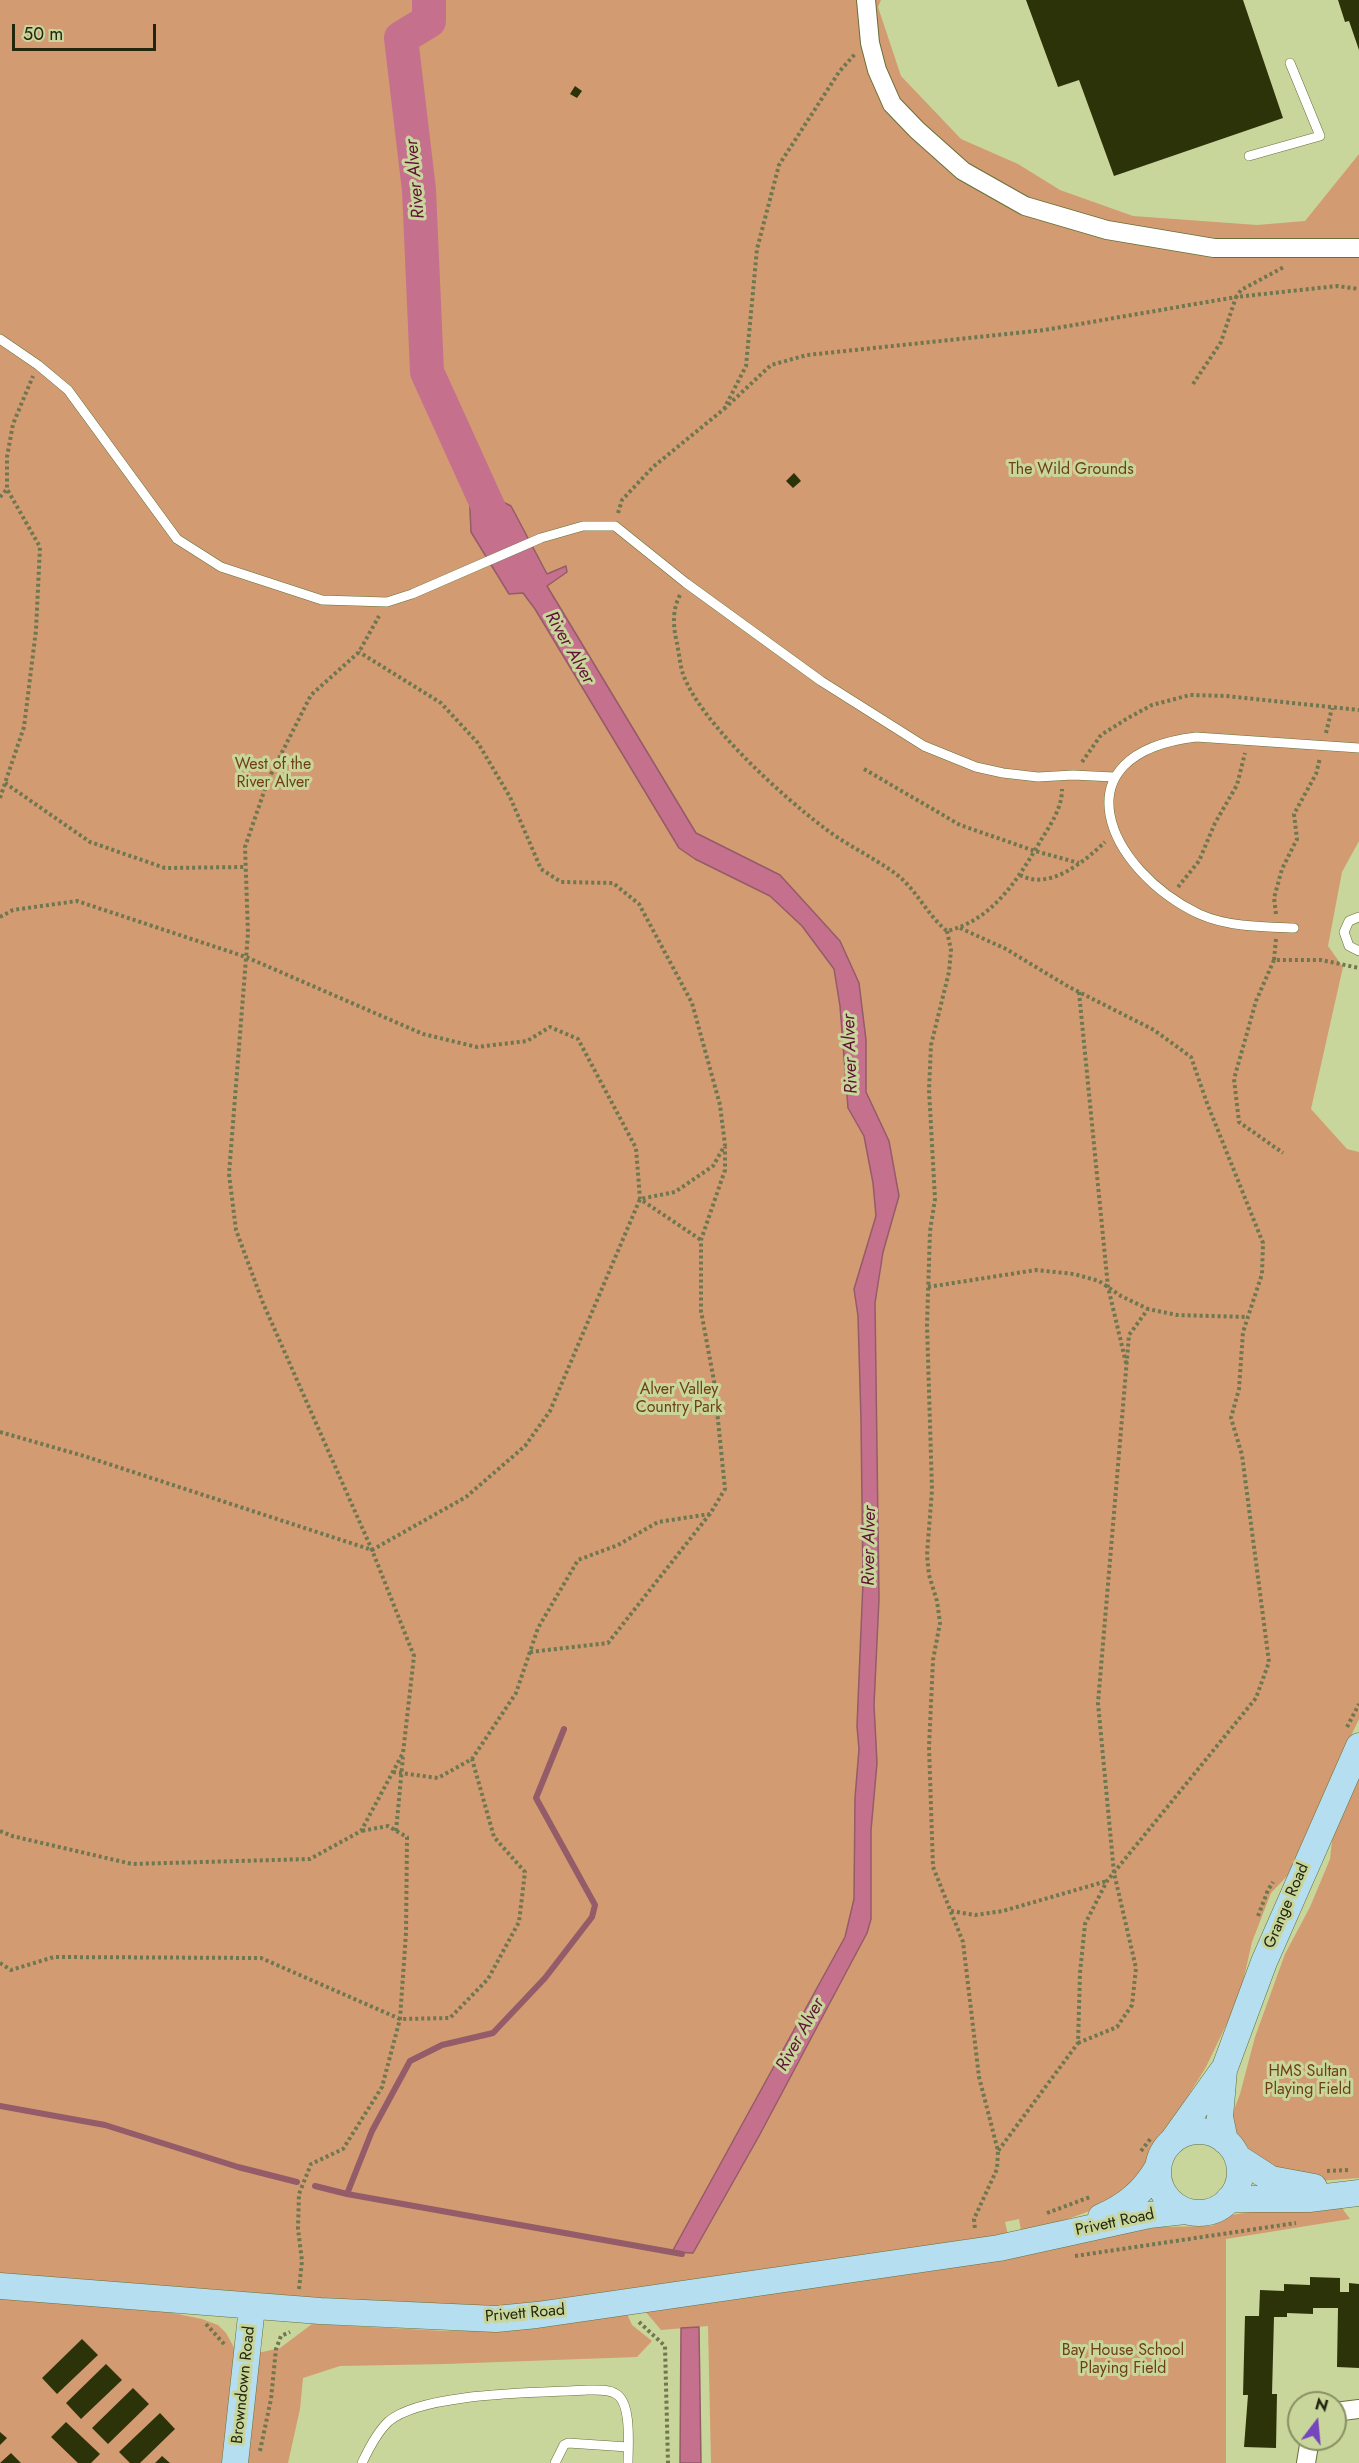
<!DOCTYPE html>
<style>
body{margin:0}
#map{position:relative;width:1359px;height:2463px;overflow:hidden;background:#c9d69b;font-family:Jost,sans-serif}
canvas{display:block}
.north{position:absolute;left:1287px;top:2391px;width:60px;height:60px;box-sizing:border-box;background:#c9d69b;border:2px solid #879063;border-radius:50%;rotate:16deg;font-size:16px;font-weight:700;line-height:24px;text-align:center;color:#232710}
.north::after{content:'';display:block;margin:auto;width:21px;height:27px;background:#7546be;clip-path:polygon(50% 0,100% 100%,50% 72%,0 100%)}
.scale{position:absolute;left:12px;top:24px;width:144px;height:27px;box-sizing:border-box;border:3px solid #232710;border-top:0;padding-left:8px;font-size:18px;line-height:21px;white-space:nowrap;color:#232710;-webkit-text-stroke:4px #c9d69b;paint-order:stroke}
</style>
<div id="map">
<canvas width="1359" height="2463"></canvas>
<div class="north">N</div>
<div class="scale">50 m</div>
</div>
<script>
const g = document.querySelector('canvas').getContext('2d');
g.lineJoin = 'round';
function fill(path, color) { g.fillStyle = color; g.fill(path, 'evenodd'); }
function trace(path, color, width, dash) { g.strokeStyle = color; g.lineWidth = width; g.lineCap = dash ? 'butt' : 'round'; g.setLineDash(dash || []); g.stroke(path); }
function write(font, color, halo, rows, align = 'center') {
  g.font = font + ' Jost,sans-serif'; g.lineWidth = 6; g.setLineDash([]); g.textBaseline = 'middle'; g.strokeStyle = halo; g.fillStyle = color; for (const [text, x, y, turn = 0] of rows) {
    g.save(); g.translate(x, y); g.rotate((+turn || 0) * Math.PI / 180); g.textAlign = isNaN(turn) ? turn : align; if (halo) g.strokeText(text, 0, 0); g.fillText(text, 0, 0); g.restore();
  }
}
fill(new Path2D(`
 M0,0H881L878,7L901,76L961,139L1018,164L1060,190L1133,216L1257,225L1305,221L1359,154V841L1342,872L1328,946L1343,967L1311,1109L1347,1149L1359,1152V1719L1326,1789L1289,1874L1271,1893L1252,1942L1240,1995L1229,2019L1206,2067L1136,2180L1106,2205L1065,2220L1021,2231L1019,2219L1005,2222L1008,2235L490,2309L299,2298L0,2273Z
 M1359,1767V2178L1318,2181L1280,2174L1239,2149L1229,2123L1240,2094L1255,2037L1285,1954L1310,1907L1330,1859L1334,1823Z
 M1342,2208L1350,2219L1226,2239V2463H711L708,2326L661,2330L645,2311L1160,2227L1212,2226L1231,2215L1270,2209Z
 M0,2296L148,2308L202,2319L218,2325L226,2333L237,2353L224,2463H0Z
 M627,2314L632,2325L652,2341L637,2357L445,2364L340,2366L303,2378L300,2409L288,2463H247L258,2353L280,2348L312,2324L446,2331L520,2329Z`), '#d39b71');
const water = new Path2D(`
 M483,478L499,500L511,506L547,574L566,566L567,572L547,586L696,833L780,875L840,941L859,983L866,1040V1092L889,1141L899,1196L883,1252L875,1303L879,1599L874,1705L877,1763L871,1830V1919L867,1933L759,2136L693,2253L672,2252L845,1937L854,1899L855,1798L859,1749L857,1726L863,1582L861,1420L858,1316L854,1289L876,1216L873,1183L864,1136L848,1108L840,1006L834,969L802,926L770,896L695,859L679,848L535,609L523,593L509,594L471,532L469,489Z
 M699,2327L701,2463H680L681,2328Z`);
fill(water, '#c5718e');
trace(water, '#945b68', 1.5);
trace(new Path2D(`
 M0,2106L105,2125L238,2167L297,2182
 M315,2186L347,2194L682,2254
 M347,2194L372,2131L410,2061L442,2045L493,2033L545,1978L592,1917L595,1905L536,1798L564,1729`), '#945b68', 6);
trace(new Path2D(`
 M429,0V21L401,38L419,190L427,372L496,524`), '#c5718e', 34);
fill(new Path2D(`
 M1026,0H1243L1283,118L1114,176L1079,80L1058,87Z
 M1338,0H1359V50L1349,21L1345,22Z
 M575,86L582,91L577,98L570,94Z
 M794,473L801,481L793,488L786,481Z
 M1310,2277L1340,2278V2292H1349V2283L1359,2284V2368L1337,2367L1338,2308H1313V2314L1287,2313V2317H1274L1272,2394H1277L1276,2448L1244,2447L1248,2395H1243L1245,2316H1259L1260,2290L1284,2291V2284L1310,2285Z
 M82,2339L98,2355L57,2394L42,2378Z
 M106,2364L122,2380L81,2419L66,2403Z
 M133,2388L149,2404L108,2444L92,2428Z
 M160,2413L175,2429L140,2463H130L119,2452Z
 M66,2422L100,2454L91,2463H78L51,2437Z
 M0,2432L7,2438L0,2445Z
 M11,2453L21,2463H0Z
 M162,2456L170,2463H155Z`), '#2d3308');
const lane = new Path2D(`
 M1249,156L1320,136L1290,63
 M0,339L38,365L68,390L177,539L221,567L322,600L387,602L412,594L541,538L583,526H615L686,583L821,681L924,746L976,767L1003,773L1038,777L1073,775L1114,777
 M1359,917L1349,921L1344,932L1349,946L1359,951
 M1294,928C1263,927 1228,927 1199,914C1107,870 1055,754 1196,737L1359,748
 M362,2463C369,2448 377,2432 389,2421C424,2392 540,2393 588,2390C596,2390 609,2389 616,2394C632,2403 628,2446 628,2463
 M555,2463L564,2445L568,2443L628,2447`);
const street = new Path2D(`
 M866,0L870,43L877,70L892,104L917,130L963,171L1025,206L1107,230L1214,248H1359
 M1335,2412L1359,2409
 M1306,2463L1310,2439`);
const secondary = new Path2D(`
 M1158 2172a41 41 0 1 1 82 0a41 41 0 1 1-82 0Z
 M1173,2140L1223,2070
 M1225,2141L1220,2117L1224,2070L1264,1962L1359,1746
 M1237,2157L1271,2179L1314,2187
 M1229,2199H1309L1359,2193
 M1101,2217C1127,2206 1144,2191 1158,2167
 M0,2286L320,2311L496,2319L537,2315L999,2248L1149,2215L1185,2211
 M235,2463L252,2307`);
trace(lane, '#667039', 10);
trace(street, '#667039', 20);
trace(secondary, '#667039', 27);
trace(new Path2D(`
 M1193,384L1221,342L1236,297L1337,286L1359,289
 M724,409L771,365L807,355L1045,330L1236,297L1241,290L1284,267
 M0,497L7,489
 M618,513L622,500L653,467L724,409L746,366L757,249L779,165L839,72L855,54
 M680,595C672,610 673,627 677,643C679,653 680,665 683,674C700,722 782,796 823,827C846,845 873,857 896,874C917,890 927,915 947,931C993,920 1018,879 1041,840C1051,824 1062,808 1062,789
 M1326,733L1332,708
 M1082,762L1101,735L1128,718L1152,705L1190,695L1226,696L1359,710
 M864,769L960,825L1035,851L1079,863
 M5,783L90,842L165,868L246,867
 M0,798L24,727L36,630L40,547L7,489V457L13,424L33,376
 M1020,875C1049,891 1084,862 1105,842
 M1178,887L1199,861L1215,823L1237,785L1245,753
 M1276,914L1274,898L1282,869L1297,839L1294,814L1316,774L1320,758
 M0,917L13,910L77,901L246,957L423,1034L477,1047L527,1041L550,1027L578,1039L636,1148L640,1199L701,1240
 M960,928L1006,949L1069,987L1154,1030L1191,1057L1207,1103L1263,1243L1262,1274L1243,1332L1239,1389L1231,1418L1242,1455L1269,1662L1256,1698L1107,1881L1085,1924L1080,1973L1078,2043L998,2151
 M947,931L951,950L949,972L931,1045L929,1090L935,1199L930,1231L927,1325L932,1490L927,1555L929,1575L937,1601L940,1623L933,1660L929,1747L933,1867L963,1942L979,2077L998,2151L997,2169L974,2219L975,2230
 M1276,939L1274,960H1321L1359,968
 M1274,960L1256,1001L1234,1079L1239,1122L1283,1153
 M1079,992L1108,1287L1126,1363
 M928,1287L1036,1270L1074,1274L1099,1281L1121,1296L1148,1309
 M0,1432L84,1456L372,1550L466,1497L525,1446L550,1411L640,1199L675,1192L713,1166L725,1145L720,1105L692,1003L639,904L613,883L561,882L541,869L510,797L478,743L441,703L359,652
 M530,1652L608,1643L709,1515
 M1347,1727L1359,1704
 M393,1772L438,1778L472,1759L516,1693L538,1628L578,1560L618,1545L658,1522L710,1514L725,1489L714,1381L701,1311V1240L725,1170V1147
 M0,1831L12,1836L132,1864L310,1859L361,1831L403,1753L414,1656L372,1550L263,1303L236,1230L229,1174L248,933L245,847L268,780L311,695L359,652L379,616
 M396,1831L403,1757
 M951,1911L975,1915L1003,1911L1107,1881
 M1258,1916L1268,1890L1273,1882
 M0,1963L11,1970L54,1957L261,1958L400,2019L450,2018L488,1979L519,1922L525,1872L494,1837L472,1759
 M1078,2043L1117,2027L1132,2005L1136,1968L1114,1873L1098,1703L1129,1335L1148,1309L1177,1315L1248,1317
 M1141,2151L1151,2138
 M1327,2171L1349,2170
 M1047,2213L1090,2197
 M1075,2256L1296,2223
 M299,2289L302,2261L298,2229L299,2194L311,2164L343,2149L382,2087L400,2019L406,1933L407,1837L388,1826L361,1831
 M639,2322L665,2346L668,2463
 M206,2324L225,2345
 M260,2451L271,2399L276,2349L281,2336L290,2332`), '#6f7750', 4, [3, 3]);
trace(lane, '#fff', 9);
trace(street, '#fff', 18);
trace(secondary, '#b6def1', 26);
write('16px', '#6e3f16', '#c9d69b', [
 ["The Wild Grounds",1071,470],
 ["West of the",273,765],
 ["River Alver",273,783],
 ["Alver Valley",679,1390],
 ["Country Park",679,1408],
 ["HMS Sultan",1308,2072],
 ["Playing Field",1308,2090],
 ["Bay House School",1123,2351],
 ["Playing Field",1123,2369]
]);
write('16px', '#232710', '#c9d69b', [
 ["Grange Road",1287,1906,-67],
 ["Privett Road",1115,2223,-12],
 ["Privett Road",525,2314,-5],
 ["Browndown Road",244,2385,-84]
]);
write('italic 18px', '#601336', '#c9d69b', [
 ["River Alver",416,179,-95],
 ["River Alver",569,648,60],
 ["River Alver",851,1054,-92],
 ["River Alver",870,1546,-89],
 ["River Alver",801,2035,-61]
]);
</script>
